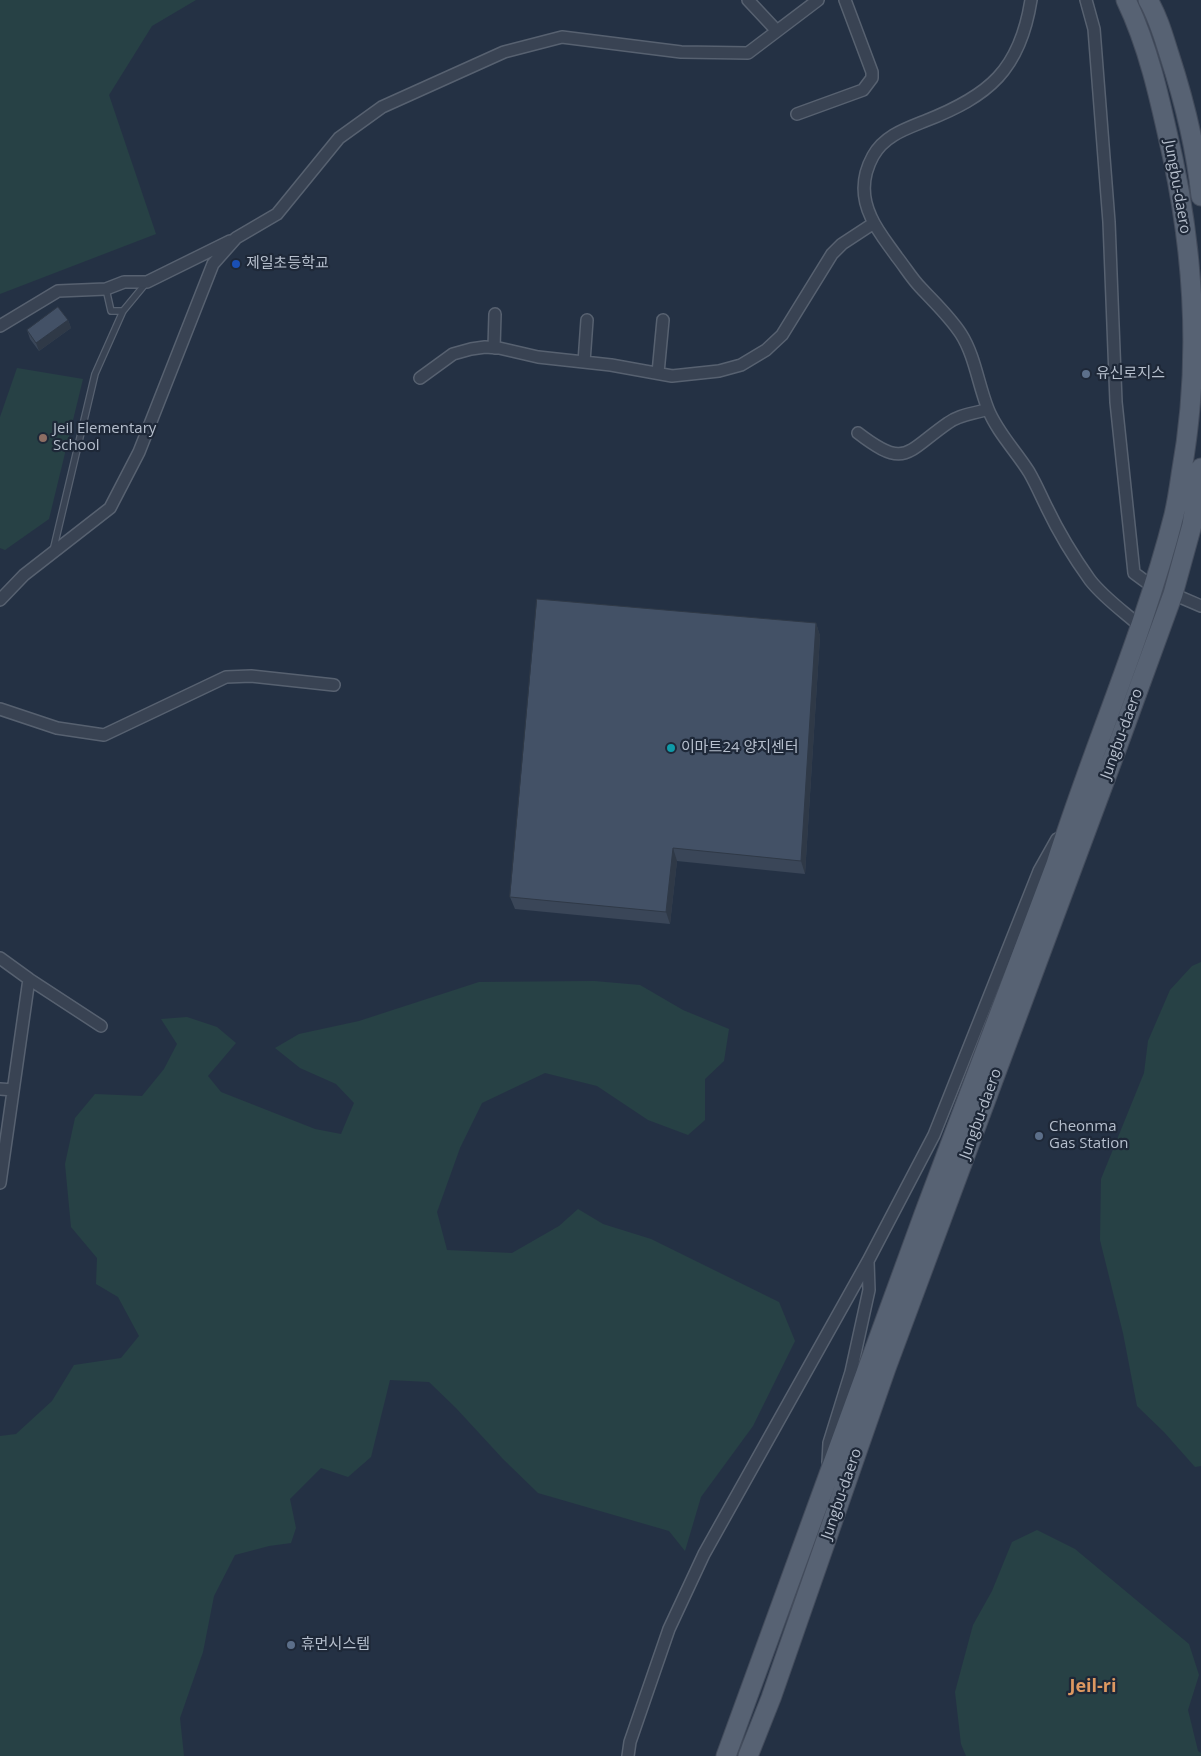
<!DOCTYPE html>
<meta charset="utf-8">
<style>
body{margin:0}
canvas{display:block;background:#243144}
</style>
<canvas width="1201" height="1756"></canvas>
<script>
const g = document.querySelector('canvas').getContext('2d');
g.lineJoin = 'round';
function fill(path, color) { g.fillStyle = color; g.fill(path, 'evenodd'); }
function trace(path, color, width, dash) { g.strokeStyle = color; g.lineWidth = width; g.lineCap = dash ? 'butt' : 'round'; g.setLineDash(dash || []); g.stroke(path); }
function write(font, color, halo, rows, align = 'center') {
  g.font = font + ' "Open Sans","Noto Sans KR",sans-serif'; g.lineWidth = 4.5; g.setLineDash([]); g.textBaseline = 'middle'; g.strokeStyle = halo; g.fillStyle = color; for (const [text, x, y, turn = 0] of rows) {
    g.save(); g.translate(x, y); g.rotate((+turn || 0) * Math.PI / 180); g.textAlign = isNaN(turn) ? turn : align; if (halo) g.strokeText(text, 0, 0); g.fillText(text, 0, 0); g.restore();
  }
}
fill(new Path2D(`
 M0,0H196L152,26L109,95L156,234L0,294Z
 M17,368L83,379L49,519L5,550L0,548V417Z
 M1201,962V1466L1195,1467L1164,1432L1137,1406L1123,1333L1100,1240L1101,1179L1144,1073L1148,1041L1170,990L1192,966Z
 M594,981L640,985L683,1010L729,1029L724,1061L705,1079V1120L688,1135L648,1120L597,1086L545,1073L482,1103L460,1148L437,1212L447,1250L512,1253L559,1226L578,1209L603,1224L651,1239L779,1302L795,1341L753,1426L701,1497L685,1551L669,1531L538,1493L503,1459L456,1408L429,1382L390,1380L371,1457L348,1477L321,1468L290,1499L296,1528L291,1543L269,1546L235,1555L214,1596L203,1652L180,1718L184,1756H0V1436L16,1434L52,1401L74,1365L121,1358L139,1336L118,1297L96,1284L97,1258L71,1227L65,1164L75,1118L95,1094L142,1096L164,1069L177,1044L161,1019L187,1017L217,1027L236,1043L208,1076L221,1092L315,1129L341,1134L354,1103L336,1084L300,1068L275,1048L299,1034L359,1021L479,982Z
 M1037,1530L1075,1549L1189,1644L1199,1675L1188,1710L1198,1751L1201,1753V1756H966L961,1744L955,1692L973,1625L992,1591L1012,1542Z`), '#274145');
const service = new Path2D(`
 M106,289L111,311H123
 M53,551L95,374L123,311L147,282`);
const minor = new Path2D(`
 M748,0L777,31
 M1031,0C1020,70 989,96 925,121C905,129 884,136 873,156C862,176 861,196 871,217C877,231 888,244 897,257C905,267 912,279 921,288C935,303 950,317 961,334C975,356 978,384 988,409C997,432 1016,451 1029,472C1036,484 1041,496 1047,508C1058,531 1075,559 1090,580C1104,598 1123,611 1140,626
 M1086,0L1094,29L1109,222L1116,402L1134,573L1153,587
 M797,114L863,90L872,78V72L845,0
 M0,326L58,291L106,289L124,282H147L230,241
 M494,348L495,314
 M584,362L587,320
 M658,373L663,320
 M420,378L453,354L471,349L485,347L499,348L538,357L611,365L672,376L719,371L741,365L766,350L782,335L832,254L842,244L874,223
 M858,433C906,470 906,452 948,423C960,414 974,414 988,409
 M1173,594L1201,606
 M0,600L24,575L110,508L139,452L213,264L236,238L277,214L339,138L382,107L504,52L562,37L681,52L748,53L818,0
 M0,709L57,728L104,735L226,677L251,676L334,685
 M0,958L29,979L0,1183
 M29,979L101,1026
 M0,1089L13,1090
 M828,1462L829,1443L851,1372L869,1290L868,1261
 M628,1756L630,1742L669,1629L704,1554L868,1261L934,1135L1039,871L1057,839`);
const primary = new Path2D(`
 M1148,0C1158,17 1163,35 1169,54C1184,100 1196,148 1201,196
 M726,1756L924,1214L1056,864C1093,747 1144,634 1174,515C1177,502 1179,489 1181,475C1200,371 1195,263 1173,159C1161,105 1150,50 1126,0
 M748,1756L771,1698L886,1368L1122,734L1173,594L1192,525L1201,468`);
trace(service, '#576170', 8);
trace(minor, '#576170', 14);
trace(primary, '#434c5c', 21);
trace(service, '#394353', 5.5);
trace(minor, '#394353', 11);
trace(primary, '#576273', 19);
fill(new Path2D(`
 M68,320L71,328L39,351L30,339L27,330Z
 M816,623L820,636L805,874L677,861L670,924L515,909L510,897Z`), '#3a4658');
fill(new Path2D(`
 M68,320L71,328L39,351L36,343Z
 M816,623L820,636L805,874L801,861Z
 M673,848L677,861L670,924L666,912Z`), '#2f3947');
const building = new Path2D(`
 M58,307L68,320L36,343L27,330Z
 M537,599L816,623L801,861L673,848L666,912L510,897Z`);
fill(building, '#435166');
trace(building, '#2f3947', 1);
for (const [x, y, r, color] of [
 [236,264,5,"#1a4fb4"],
 [1086,374,5,"#5c6f8a"],
 [43,438,5,"#8d6e63"],
 [671,748,5,"#0f9aa8"],
 [1039,1136,5,"#5c6f8a"],
 [291,1645,5,"#5c6f8a"]
]) { const dot = new Path2D(); dot.arc(x, y, r, 0, 2 * Math.PI); g.fillStyle = color; g.fill(dot); trace(dot, '#1e2838', 2); }
write('15px', '#b6bfcd', '#1e2838', [
 ["Jungbu-daero",1177,187,80],
 ["Jungbu-daero",1122,734,-70],
 ["Jungbu-daero",981,1114,-70],
 ["Jungbu-daero",842,1494,-71]
]);
write('15px', '#b6bfcd', '#1e2838', [
 ["제일초등학교",246,264],
 ["유신로지스",1096,374],
 ["Jeil Elementary",53,429],
 ["School",53,446],
 ["이마트24 양지센터",681,748],
 ["Cheonma",1049,1127],
 ["Gas Station",1049,1144],
 ["휴먼시스템",301,1645]
], 'left');
write('bold 18px', '#dd9861', '#1e2838', [
 ["Jeil-ri",1093,1687]
]);
</script>
